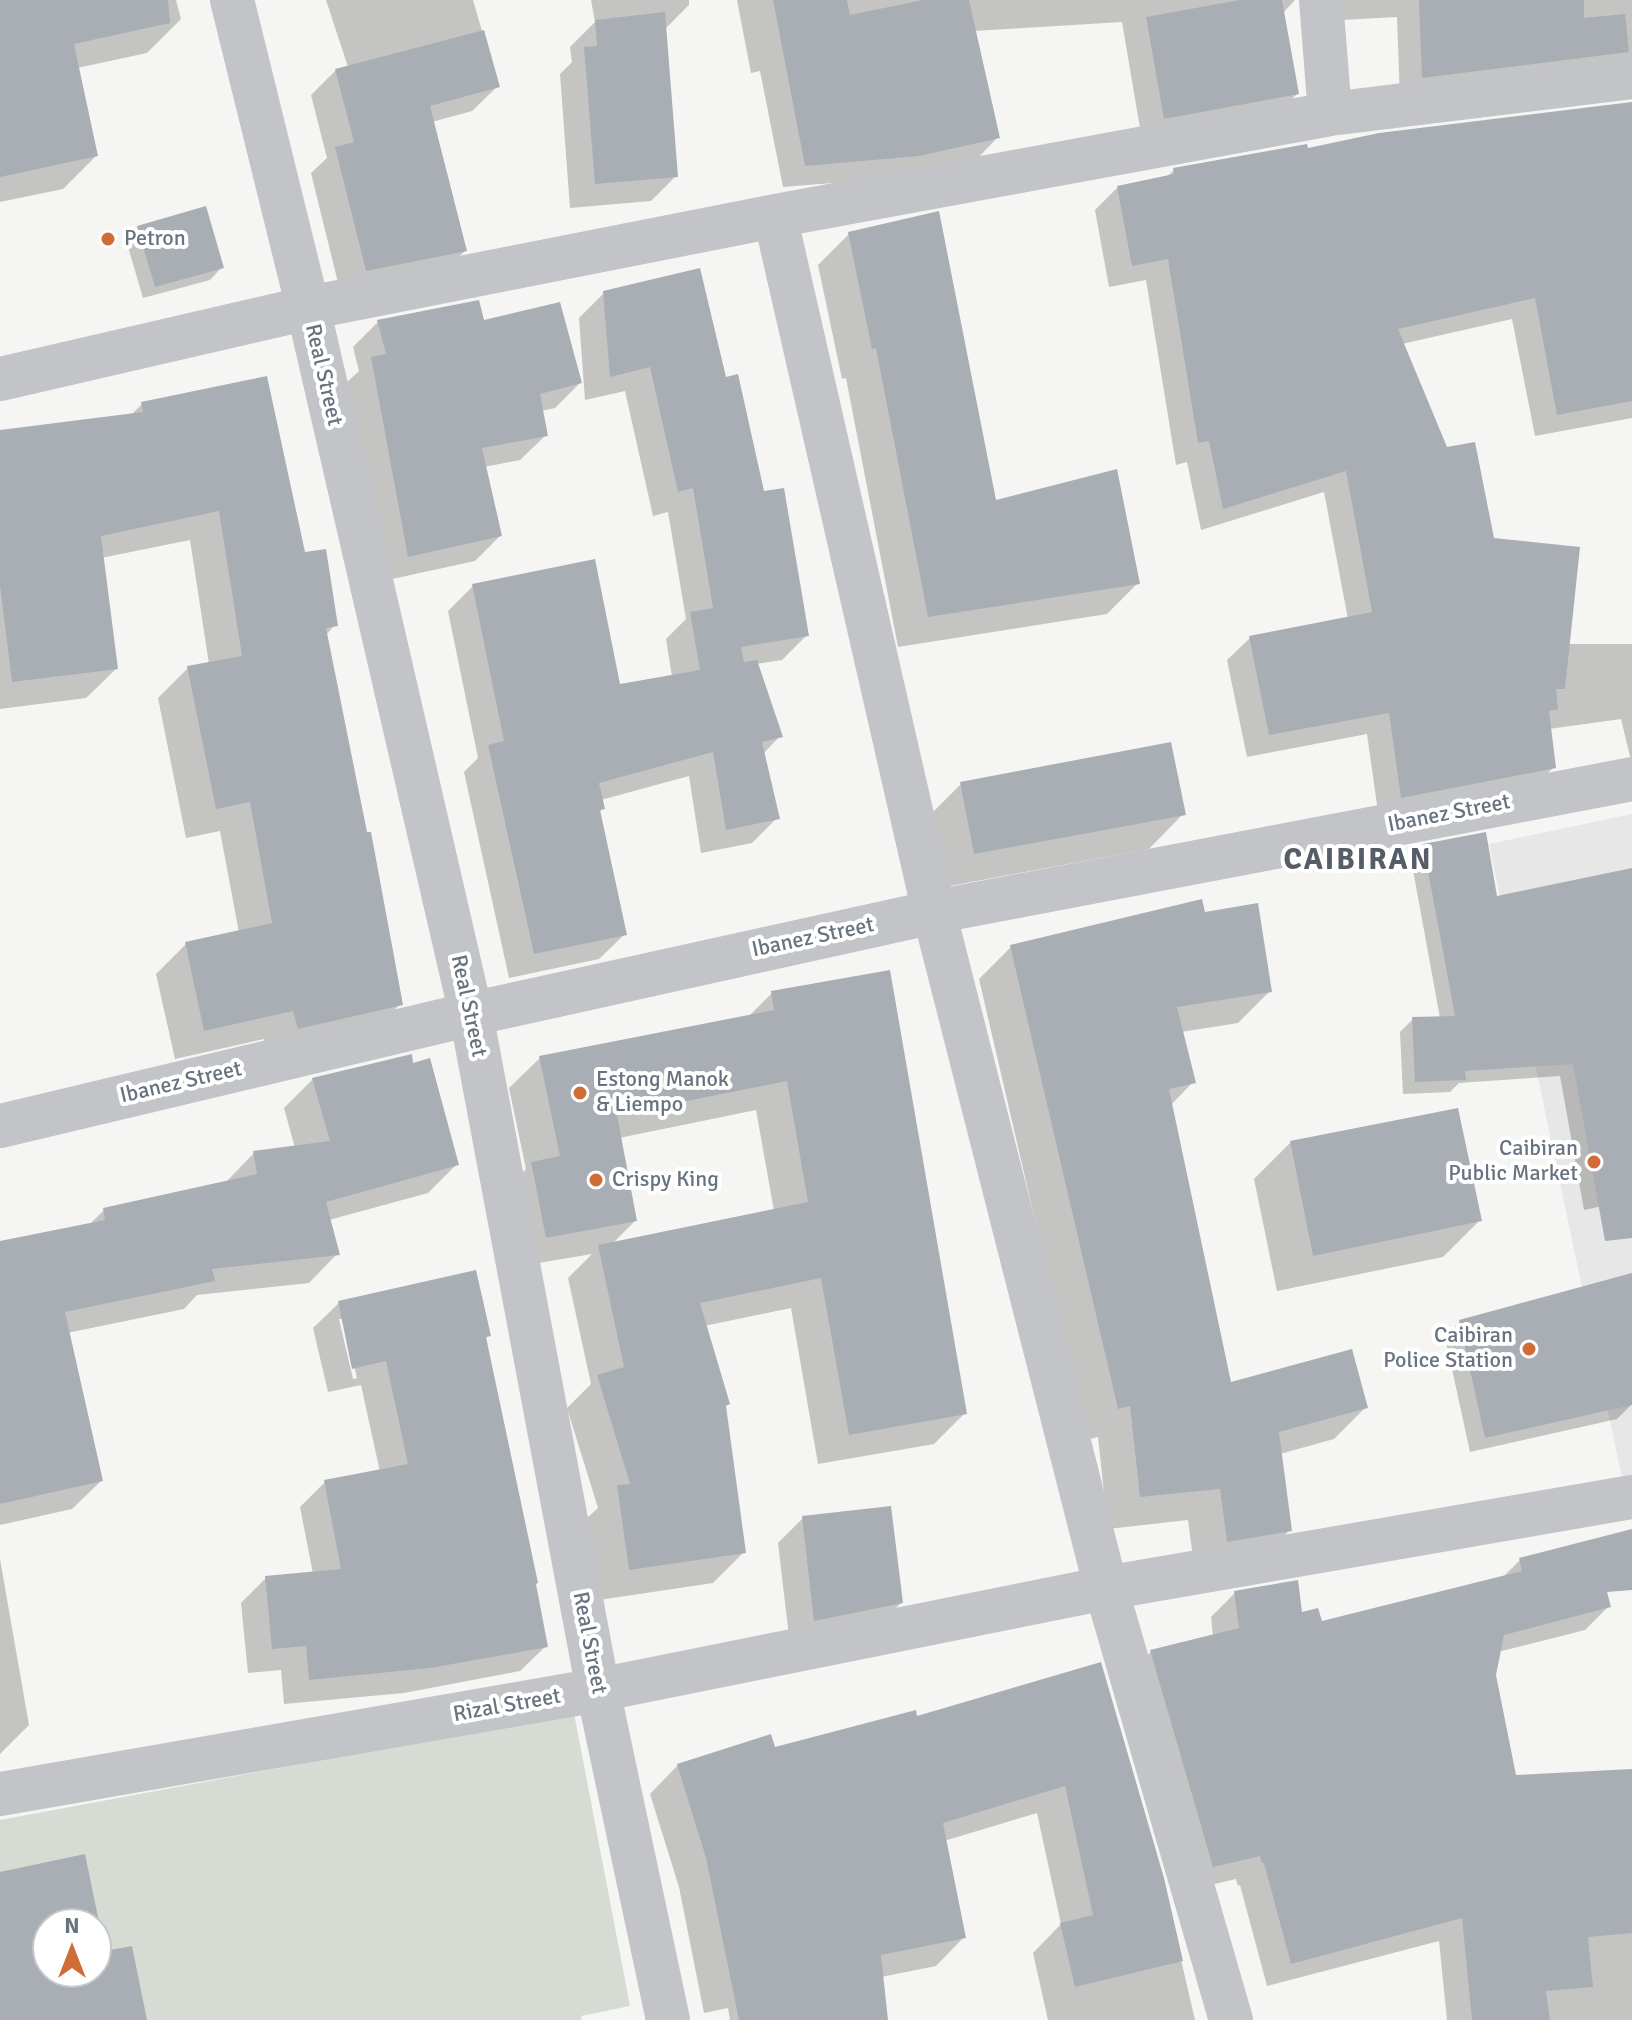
<!DOCTYPE html>
<style>
body{margin:0}
#map{position:relative;width:1632px;height:2020px;overflow:hidden;background:#f5f6f3;font-family:Signika,sans-serif}
canvas{display:block}
.north{position:absolute;left:32px;top:1908px;width:80px;height:80px;box-sizing:border-box;background:#fff;border:2px solid #c3c7cc;border-radius:50%;rotate:0deg;font-size:22px;font-weight:700;line-height:32px;text-align:center;color:#687380}
.north::after{content:'';display:block;margin:auto;width:28px;height:36px;background:#d06c38;clip-path:polygon(50% 0,100% 100%,50% 72%,0 100%)}
</style>
<div id="map">
<canvas width="1632" height="2020"></canvas>
<div class="north">N</div>
</div>
<script>
const g = document.querySelector('canvas').getContext('2d');
g.lineJoin = 'round';
function fill(path, color) { g.fillStyle = color; g.fill(path, 'evenodd'); }
function trace(path, color, width, dash) { g.strokeStyle = color; g.lineWidth = width; g.lineCap = dash ? 'butt' : 'round'; g.setLineDash(dash || []); g.stroke(path); }
function write(font, color, halo, rows, align = 'center') {
  g.font = font + ' Signika,sans-serif'; g.lineWidth = 8; g.setLineDash([]); g.textBaseline = 'middle'; g.strokeStyle = halo; g.fillStyle = color; for (const [text, x, y, turn = 0] of rows) {
    g.save(); g.translate(x, y); g.rotate((+turn || 0) * Math.PI / 180); g.textAlign = isNaN(turn) ? turn : align; if (halo) g.strokeText(text, 0, 0); g.fillText(text, 0, 0); g.restore();
  }
}
fill(new Path2D(`
 M1632,814V1481L1623,1483L1489,844Z`), '#e6e7e6');
fill(new Path2D(`
 M574,1713L630,2006L581,2016L582,2020H0V1820ZM48,1924H96V1972H48Z`), '#d6dcd4');
fill(new Path2D(`
 M0,0H176L181,19L147,53L77,68L96,156L63,189L0,202Z
 M326,0H473L498,86L472,111L432,122L465,251L440,276L341,295L311,173L327,158L311,95L336,70L348,67Z
 M591,0H689V5L665,29L676,176L651,201L570,208L560,74L572,62L570,47L595,22Z
 M737,0H1295L1283,13L1297,94L1274,116L1142,140L1122,22L974,31L998,137L976,160L895,178L783,187L760,71L751,73Z
 M1309,0H1632V89L1400,99L1397,17L1324,21Z
 M1632,104V418L1535,436L1512,319L1402,344L1445,450L1492,540L1568,644H1632V765L1621,719L1549,729L1554,767L1531,790L1379,819L1367,734L1247,757L1227,660L1250,638L1348,619L1324,492L1201,530L1187,462L1176,465L1146,280L1109,287L1095,210L1118,187L1166,178L1174,170Z
 M138,227L222,267L210,280L143,298L126,240Z
 M849,234L995,503L1138,583L1107,614L898,647L846,378L842,379L818,265Z
 M604,293L724,379L807,635L782,660L756,664L780,736L763,754L777,818L752,843L701,853L689,776L601,800L603,808L599,813L625,934L599,959L509,978L464,772L478,758L448,611L473,586L619,686L672,677L666,639L686,619L668,512L653,516L625,391L585,400L579,318Z
 M378,322L580,383L555,408L541,411L546,435L520,460L484,467L500,536L475,561L383,581L346,383L359,371L353,347Z
 M142,404L303,555L335,625L325,636L400,1004L371,1034L269,1058L264,1039L175,1059L156,974L186,944L239,933L220,831L186,838L158,698L188,668L209,664L190,540L101,558L116,669L86,698L0,709V431L130,416Z
 M961,784L1183,814L1149,849L939,888L926,819Z
 M1424,846L1495,898L1632,870V1200L1584,1210L1560,1076L1459,1083L1450,1092L1403,1094L1400,1032L1413,1019L1440,1018L1411,859Z
 M1203,914L1270,991L1238,1023L1181,1032L1193,1082L1170,1106L1229,1385L1366,1407L1334,1439L1280,1454L1290,1530L1257,1562L1195,1573L1188,1520L1108,1529L1098,1437L1086,1440L979,979L1011,947Z
 M772,993L965,1413L934,1444L818,1464L791,1308L704,1326L744,1552L713,1583L599,1600L587,1518L598,1508L567,1408L591,1384L568,1278L592,1254L515,1267L501,1195L526,1169L509,1088L540,1058L747,1018ZM756,1110L774,1211L612,1244L635,1221L619,1138Z
 M412,1065L457,1164L428,1193L329,1220L337,1254L309,1283L197,1295L184,1309L67,1333L101,1481L72,1509L0,1525V1243L89,1225L104,1210L226,1182L254,1153L295,1148L284,1108L313,1079Z
 M1290,1143L1479,1221L1443,1257L1277,1291L1254,1179Z
 M1632,1275V1404L1617,1419L1470,1452L1445,1337L1460,1322Z
 M339,1303L489,1335L484,1340L546,1646L520,1671L404,1693L284,1704L281,1670L248,1673L241,1603L266,1578L313,1574L300,1507L325,1482L380,1472L361,1385L328,1392L313,1328ZM339,1319H343L357,1378L353,1379Z
 M803,1518L901,1603L876,1628L790,1645L778,1543Z
 M0,1559L29,1725L0,1754Z
 M1520,1560L1609,1606L1585,1630L1498,1652L1494,1675L1514,1777L1632,1771V2020H1447L1439,1941L1267,1986L1240,1885L1238,1886L1236,1879L1189,1890L1127,1675L1151,1652L1213,1636L1211,1617L1235,1593L1320,1623L1502,1578Z
 M1100,1664L1162,1878L1195,2020H1048L1033,1953L1061,1924L1037,1813L944,1841L964,1937L936,1966L881,1977L886,2020H730L728,2008L704,2013L679,1887L650,1794L678,1765L773,1749L915,1719Z`), '#0003');
fill(new Path2D(`
 M0,0H168L170,23L74,44L98,156L0,177Z
 M773,0H847L850,15L923,0H969L1000,138L919,156L805,166Z
 M1240,0H1282L1299,94L1164,119L1146,17Z
 M1419,0H1584V18L1625,14L1629,52L1422,78Z
 M665,12L678,177L595,184L584,47L597,46L595,20Z
 M484,30L500,87L430,106L467,251L366,271L335,147L354,142L335,69Z
 M1632,102V401L1557,415L1535,298L1398,329L1447,447L1475,442L1494,538L1580,547L1565,689H1556L1558,709L1549,711L1556,768L1401,798L1389,713L1269,735L1249,636L1372,612L1346,471L1223,509L1209,441L1198,443L1168,259L1132,266L1117,186L1174,174L1173,168L1307,144L1308,148L1379,133Z
 M206,206L224,268L155,287L137,226Z
 M939,211L996,500L1117,469L1140,584L928,617L876,348L872,349L848,232Z
 M700,268L726,377L738,374L764,491L784,488L809,636L741,647L744,662L757,660L783,737L762,742L780,819L726,830L713,752L599,783L605,809L600,810L627,935L534,954L488,745L504,741L472,584L595,559L620,684L700,670L690,612L713,608L693,488L678,492L650,367L610,377L603,291Z
 M479,300L484,320L560,302L582,383L540,394L548,436L482,448L502,536L408,557L371,357L386,354L377,320Z
 M267,376L305,552L326,549L338,626L326,628L367,832H371L403,1005L298,1029L293,1011L204,1031L185,942L272,923L250,802L216,809L187,666L242,656L219,511L101,536L118,669L12,682L0,585V430L143,412L141,402Z
 M1171,742L1186,815L974,854L960,782Z
 M1486,832L1497,896L1632,868V1238L1605,1241L1573,1064L1465,1071L1466,1080L1415,1082L1412,1017L1455,1016L1423,844Z
 M1202,899L1205,912L1258,903L1272,992L1177,1007L1196,1083L1169,1089L1231,1382L1352,1349L1368,1408L1279,1432L1292,1531L1227,1542L1220,1489L1140,1497L1130,1406L1118,1409L1010,945Z
 M890,970L967,1414L849,1435L821,1278L700,1303L730,1404L726,1406L746,1553L629,1570L617,1485L630,1484L597,1375L624,1367L598,1245L808,1202L787,1081L617,1115L637,1221L546,1238L531,1162L560,1156L539,1056L774,1010L771,991Z
 M412,1054L413,1063L430,1058L459,1165L326,1202L340,1255L212,1269L215,1281L65,1312L103,1481L0,1504V1241L105,1220L103,1208L257,1174L253,1151L330,1141L312,1078Z
 M1458,1108L1482,1221L1313,1256L1290,1141Z
 M476,1270L491,1336L486,1337L538,1583L536,1584L548,1647L430,1668L309,1680L306,1646L272,1649L265,1576L341,1569L324,1480L408,1464L386,1361L352,1369L338,1301Z
 M1632,1273V1405L1485,1438L1459,1320Z
 M891,1506L903,1603L814,1621L802,1516Z
 M1632,1529V1590L1607,1592L1611,1607L1504,1635L1496,1675L1516,1775L1632,1769V1933L1588,1937L1593,1987L1546,1991L1550,2020H1472L1462,1918L1291,1964L1264,1863H1262L1260,1856L1213,1867L1150,1650L1239,1628L1234,1591L1298,1580L1302,1612L1318,1608L1322,1621L1522,1571L1519,1558Z
 M1101,1662L1164,1878L1183,1961L1075,1987L1060,1923L1093,1915L1065,1786L943,1823L966,1938L881,1955L888,2020H739L706,1858L677,1764L771,1734L775,1747L916,1710L917,1716Z
 M85,1854L105,1951L132,1946L147,2020H0V1872ZM48,1924H96V1972H48Z`), '#a8aeb4');
trace(new Path2D(`
 M232,0L308,308L471,1014L598,1690L668,2020
 M1321,0L1330,114
 M775,216L934,912L1106,1588L1231,2020
 M0,379L308,308L775,216L1330,114L1632,77
 M0,1126L471,1014L934,912L1632,779
 M0,1794L598,1690L1106,1588L1632,1497`), '#c2c4c7', 44);
for (const [x, y, r, color] of [
 [108,239,8,"#d06c38"],
 [580,1093,8,"#d06c38"],
 [1594,1162,8,"#d06c38"],
 [596,1180,8,"#d06c38"],
 [1529,1349,8,"#d06c38"]
]) { const dot = new Path2D(); dot.arc(x, y, r, 0, 2 * Math.PI); g.fillStyle = color; g.fill(dot); trace(dot, '#fff', 3); }
write('22px', '#687380', '#fff', [
 ["Petron",124,239],
 ["Estong Manok",596,1080],
 ["& Liempo",596,1105],
 ["Caibiran",1578,1149,"right"],
 ["Public Market",1578,1174,"right"],
 ["Crispy King",612,1180],
 ["Caibiran",1513,1336,"right"],
 ["Police Station",1513,1361,"right"]
], 'left');
write('22px', '#687380', '#fff', [
 ["Real Street",323,375,77],
 ["Ibanez Street",1449,814,-11],
 ["Ibanez Street",813,938,-12],
 ["Real Street",468,1006,78],
 ["Ibanez Street",181,1083,-13],
 ["Real Street",589,1643,79],
 ["Rizal Street",507,1706,-10]
]);
g.letterSpacing = '2px';
write('bold 30px', '#555d66', '#fff', [
 ["CAIBIRAN",1358,861]
]);
g.letterSpacing = '0px';
</script>
